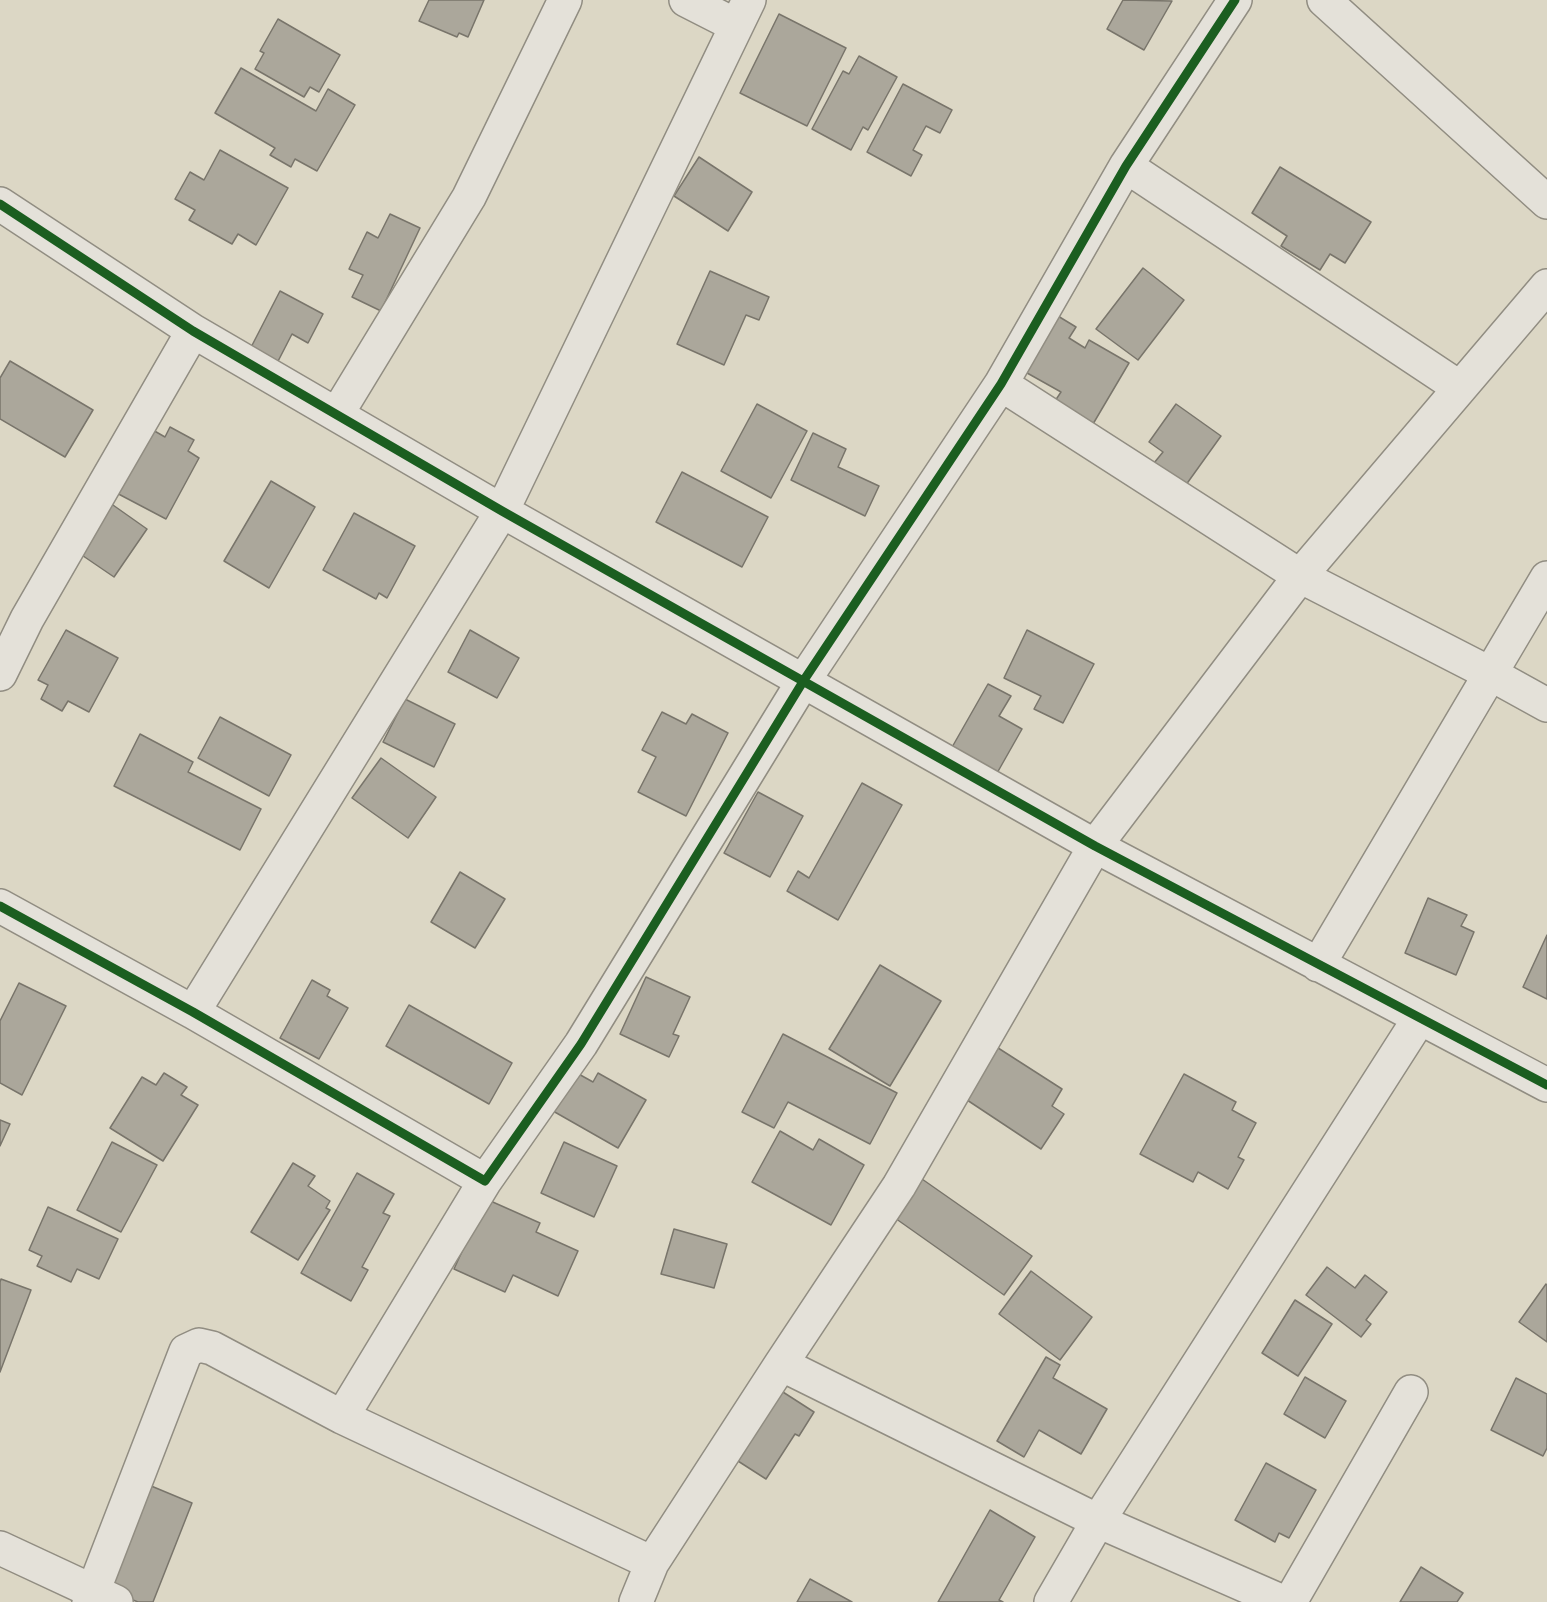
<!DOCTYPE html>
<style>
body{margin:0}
canvas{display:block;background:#dcd7c5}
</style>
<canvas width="1547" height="1602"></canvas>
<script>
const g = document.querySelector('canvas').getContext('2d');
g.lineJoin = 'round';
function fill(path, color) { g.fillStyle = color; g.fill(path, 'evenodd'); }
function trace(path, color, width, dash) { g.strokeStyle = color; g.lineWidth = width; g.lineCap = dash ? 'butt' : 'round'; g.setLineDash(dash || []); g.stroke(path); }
const building = new Path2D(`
 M429,0H484L468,37L459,33L457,37L419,21Z
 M1123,0L1172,1L1144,50L1107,29Z
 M779,14L846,48L807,126L740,93Z
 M278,19L340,55L319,92L310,87L304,97L255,69L264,53L260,51Z
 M859,56L897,77L868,130L863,127L851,150L812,129L843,71L849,74Z
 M241,68L316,111L328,89L355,105L317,171L295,159L291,167L270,155L275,148L215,113Z
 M903,84L952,110L940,133L926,126L913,150L922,155L911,176L867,152Z
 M220,150L288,188L256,245L238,234L232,244L189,220L195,210L175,199L190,172L204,180Z
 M699,157L752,192L728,231L674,196Z
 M1280,167L1371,222L1345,263L1330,254L1320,270L1281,246L1287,236L1252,213Z
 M390,214L420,228L381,311L352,297L363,275L349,269L367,232L378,238Z
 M1143,268L1184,300L1138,360L1096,329Z
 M710,271L769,297L759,320L746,315L724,365L677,344Z
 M280,291L323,314L308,343L292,334L273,371L246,357Z
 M1053,313L1076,327L1069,338L1085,348L1089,340L1129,363L1093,424L1055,401L1061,392L1020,369Z
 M10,361L93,410L65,457L0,419V378Z
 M757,404L807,431L771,498L721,471Z
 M1176,404L1221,436L1178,496L1154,463L1163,452L1149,442Z
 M144,425L165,437L170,427L194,440L188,451L199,458L166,519L109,489Z
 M813,433L846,449L838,467L879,486L865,516L791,480Z
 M682,472L768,517L742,567L656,522Z
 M271,481L315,507L269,588L224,561Z
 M103,498L147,529L114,577L70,547Z
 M354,513L415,546L387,598L379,593L376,599L323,570Z
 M66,630L118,658L89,712L68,701L62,711L41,699L48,685L38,680Z
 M470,630L519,658L497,698L448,672Z
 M1027,630L1094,664L1063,723L1034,709L1041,696L1004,678Z
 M988,684L1011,696L999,716L1022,729L992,782L947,756Z
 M405,699L455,724L434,767L383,742Z
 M662,712L686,724L692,714L728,733L686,816L638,792L656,757L642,750Z
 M220,717L291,755L269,796L198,758Z
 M140,734L193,762L188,772L261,809L240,850L114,786Z
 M381,758L436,797L408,838L352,798Z
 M862,783L902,805L838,920L787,891L798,871L809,878Z
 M758,792L803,816L770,877L724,853Z
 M460,872L505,899L475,948L431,922Z
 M1428,898L1467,915L1461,926L1474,932L1456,975L1405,953Z
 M1547,935V999L1523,987Z
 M880,965L941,1001L890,1086L829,1049Z
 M646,977L690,997L673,1034L679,1036L669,1057L620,1034Z
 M312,980L330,990L327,996L348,1008L319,1059L280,1038Z
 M19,983L66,1006L22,1095L0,1083V1021Z
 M409,1005L512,1063L489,1104L386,1046Z
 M783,1034L897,1093L870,1144L788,1102L774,1128L742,1112Z
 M995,1046L1062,1089L1052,1106L1064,1114L1041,1149L961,1096Z
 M575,1072L593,1082L598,1073L646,1100L618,1148L553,1111Z
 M164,1073L187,1087L181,1095L198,1105L163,1161L110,1128L142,1077L156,1085Z
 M1184,1074L1236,1102L1232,1110L1256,1123L1238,1157L1244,1160L1228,1189L1198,1172L1193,1182L1140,1154Z
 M0,1120L10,1124L0,1146Z
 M780,1131L813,1150L819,1139L864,1165L831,1225L752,1182Z
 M112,1142L157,1165L121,1232L77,1210Z
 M564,1142L617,1166L594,1217L541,1193Z
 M293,1163L315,1176L308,1186L330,1201L326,1208L330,1210L298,1260L251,1232Z
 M912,1172L1032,1256L1004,1295L885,1211Z
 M357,1173L394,1194L383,1213L390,1216L362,1267L368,1270L351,1301L301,1273Z
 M486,1199L540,1223L536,1232L578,1251L558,1296L513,1275L505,1292L454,1269Z
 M48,1207L118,1239L99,1279L77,1269L71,1282L37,1266L42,1256L29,1250Z
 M674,1229L727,1244L714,1288L661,1274Z
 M1327,1267L1355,1288L1365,1275L1387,1292L1366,1320L1371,1324L1361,1337L1306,1295Z
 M1031,1271L1092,1317L1060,1360L999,1314Z
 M1,1279L31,1290L0,1372V1282Z
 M1546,1284L1547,1285V1342L1519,1322Z
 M1295,1300L1332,1324L1298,1376L1262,1353Z
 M1046,1357L1060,1365L1053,1378L1107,1409L1081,1454L1039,1430L1024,1457L997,1441Z
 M1305,1377L1346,1401L1325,1438L1284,1414Z
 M1516,1378L1547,1394V1448L1543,1456L1491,1430Z
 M772,1385L814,1412L799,1436L795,1434L766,1479L727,1454Z
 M1266,1463L1316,1490L1289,1538L1279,1533L1275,1542L1235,1520Z
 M144,1483L192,1503L153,1602H138L103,1588Z
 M990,1510L1035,1537L999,1600L1003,1602H938Z
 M1421,1567L1463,1593L1457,1602H1400Z
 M810,1579L852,1602H797Z`);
fill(building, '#aba79b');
trace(building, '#79756b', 1.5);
const minor = new Path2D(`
 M686,0L735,25
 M1324,0L1547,202
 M1126,166L1460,388
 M0,204L193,331L502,511L1095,846L1547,1085
 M1001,384L1300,576L1489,673L1547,705
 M337,414L469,197L565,0
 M0,674L27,619L193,331
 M0,906L193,1012L485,1181L581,1044L804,680L1001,384L1126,166L1235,0
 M1318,965L1547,578
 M193,1012L502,511L749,0
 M781,1364L1098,1521L1283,1602
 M342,1417L485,1181
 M0,1548L116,1602
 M89,1602L186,1351L199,1345L212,1348L342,1417L652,1563
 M636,1602L652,1563L781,1364L899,1186L1095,846L1300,576L1547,286
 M1051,1602L1098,1521L1419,1019
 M1290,1602L1411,1392`);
trace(minor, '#918d82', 36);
trace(minor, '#e4e1d9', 33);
trace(new Path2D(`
 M0,204L193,331L502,511L1095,846L1547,1085
 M0,906L193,1012L485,1181L581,1044L804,680L1001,384L1126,166L1235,0`), '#1b5e20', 9);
</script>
